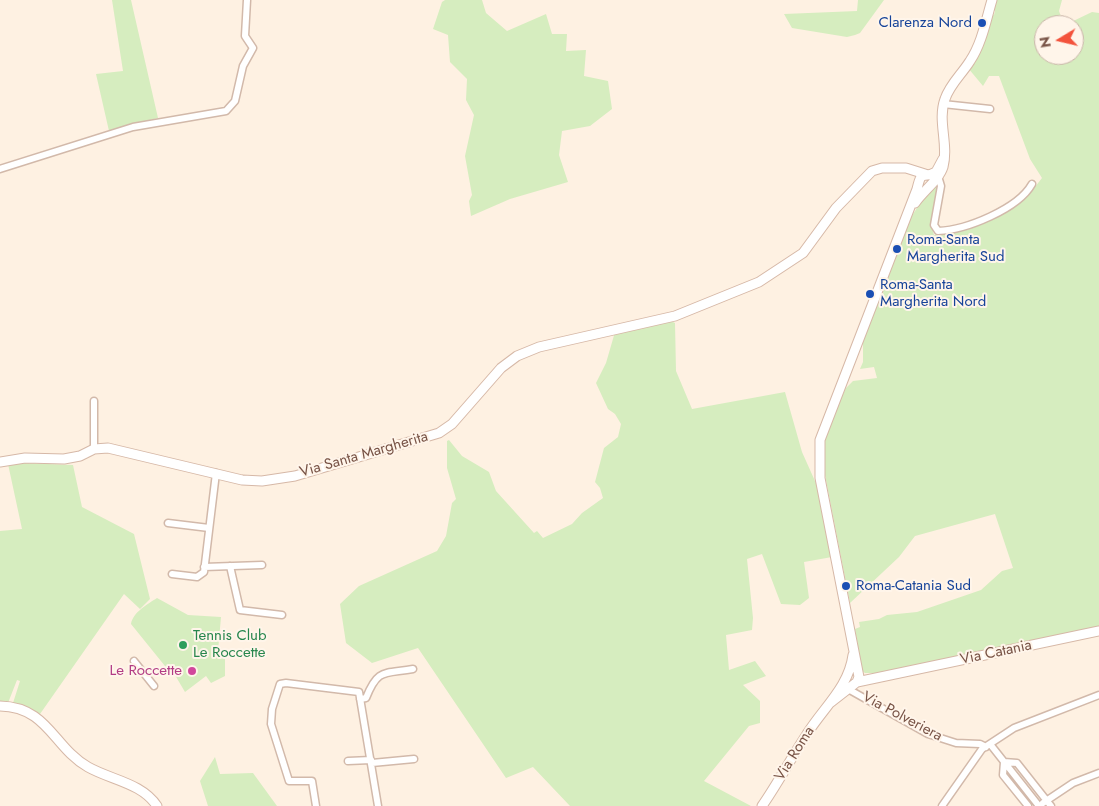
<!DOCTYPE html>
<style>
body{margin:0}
#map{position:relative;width:1099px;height:806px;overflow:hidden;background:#fef1e2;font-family:Jost,sans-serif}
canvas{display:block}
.north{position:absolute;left:1034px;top:15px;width:50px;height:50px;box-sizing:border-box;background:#fff5ea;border:1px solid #c9b4a8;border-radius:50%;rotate:261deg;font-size:14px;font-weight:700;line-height:20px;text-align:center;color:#785346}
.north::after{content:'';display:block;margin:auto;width:18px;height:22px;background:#f3533c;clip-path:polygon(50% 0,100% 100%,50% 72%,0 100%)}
</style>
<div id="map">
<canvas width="1099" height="806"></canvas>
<div class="north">N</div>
</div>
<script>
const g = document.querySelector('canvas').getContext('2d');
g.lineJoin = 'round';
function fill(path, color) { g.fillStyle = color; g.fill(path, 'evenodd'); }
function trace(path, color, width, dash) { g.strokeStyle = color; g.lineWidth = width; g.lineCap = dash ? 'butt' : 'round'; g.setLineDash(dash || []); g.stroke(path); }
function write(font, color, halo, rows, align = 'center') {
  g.font = font + ' Jost,sans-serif'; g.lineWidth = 4; g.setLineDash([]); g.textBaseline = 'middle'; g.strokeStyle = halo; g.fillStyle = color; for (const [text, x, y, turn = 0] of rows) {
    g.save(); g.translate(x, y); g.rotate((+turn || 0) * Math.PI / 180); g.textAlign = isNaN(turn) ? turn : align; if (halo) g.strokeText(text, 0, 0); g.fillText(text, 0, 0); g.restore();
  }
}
fill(new Path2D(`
 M112,0H131L158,118L109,131L96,74L123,71Z
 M445,0H482L486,13L507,31L546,14L552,34H567L566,51L586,50L584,76L608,81L612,109L590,126L562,131L559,155L568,182L510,199L471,216L469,201L472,195L465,156L474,115L466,100L467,79L450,62L448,35L433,29L442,2Z
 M858,0H884L860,33L855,35L847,37L792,28L784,14L857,11Z
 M996,0H1062L1059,11L1064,25H1044V55H1074V25H1065L1092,12L1099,13V627L886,673H865L862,671L855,629L860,627L859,622L879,619L887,615L917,612L981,590L1002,571L1013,568L995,514L915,536L899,557L850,603L824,470L823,449L830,421L846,388L853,381L877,378L874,367L860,369L863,362V339L911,217L937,178C941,198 928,217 934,235C974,226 1017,213 1042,178L1030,159L999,76H989L983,86L968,68L991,14L994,15L995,11L992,10Z
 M669,320L675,323L676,371L692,409L785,392L802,452L819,490L832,557L804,562L809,598L800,605L781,604L762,554L747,559L753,618L752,630L726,635L729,670L755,661L766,676L743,685L760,701V723L749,726L704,781L751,806H570L533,767L506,778L418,648L372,663L346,643L340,604L359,586L437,551L446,536L452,503L456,499L447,468V441L449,440L462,456L489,472L496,491L534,533L537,531L543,538L572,524L582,513L603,498L600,488L595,482L604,448L618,437L621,424L615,414L608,409L596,383L606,363L615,332Z
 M24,463L73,465L82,507L134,534L150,599L140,609L124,594L40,714L13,703L20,681L17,680L8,703H0V531L22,529L8,464Z
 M157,598L188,615L221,617L218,651L225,656V676L211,683L206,676L185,692L172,670L169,671L131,624C133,612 148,604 157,598Z
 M215,757L220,774L253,773L277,806H208L200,781Z`), '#d6edbf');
const street = new Path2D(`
 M943,104L990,109
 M0,169L133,127L226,111L235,101L243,66L253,48L245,36L247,0
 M938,176L941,186L934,225L938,231C966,230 1018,209 1032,184
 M94,449V401
 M168,523L209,528
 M230,566L240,610L282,615
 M204,567L262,565
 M172,574L197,577L204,572L216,473
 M134,661L154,686
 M848,689L928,734L956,743L980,744L986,747
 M360,699L366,698C378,668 384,674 413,669
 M990,744L1039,806
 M348,761L371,760
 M372,763L414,759
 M1043,803L1073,783L1099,773
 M316,806L312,781H289L271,724L272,709L280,684L286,683L359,692L378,806
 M942,806L982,749L1014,728L1099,695
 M1028,806L1003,775L1004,762L1017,763L1051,806`);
const secondary = new Path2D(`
 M915,203C923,191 939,180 943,167C949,144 937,121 945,99C950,84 962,74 970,61C982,43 986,20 992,0
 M0,462L25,458L64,459L80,456L94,449L108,448L242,480L262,481L295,476L439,433L452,424L501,368L517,356L539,347L675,316L759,282L803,253L836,208L872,171L882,168H906L925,174
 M857,682L1099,631
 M830,703L857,682L859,677L820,478V440L917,189C922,168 922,180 936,172L943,159
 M0,706C48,707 53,747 88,767C111,780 142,783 157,806
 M762,806C778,783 791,758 807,734C823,708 849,687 853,655`);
trace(street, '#d2b9aa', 9);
trace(secondary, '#d6b8a7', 11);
trace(street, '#fff', 6);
trace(secondary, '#fff', 9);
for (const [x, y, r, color] of [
 [982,23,5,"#1a4fb4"],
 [897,249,5,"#1a4fb4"],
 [870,294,5,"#1a4fb4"],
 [846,586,5,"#1a4fb4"],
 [183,645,5,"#2e9e5b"],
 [192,671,5,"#d1479c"]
]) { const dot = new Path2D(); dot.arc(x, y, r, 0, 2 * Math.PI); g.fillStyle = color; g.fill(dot); trace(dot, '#fff5ea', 2); }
write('15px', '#164399', '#fff5ea', [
 ["Clarenza Nord",972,23,"right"],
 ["Roma-Santa",907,240],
 ["Margherita Sud",907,257],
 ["Roma-Santa",880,285],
 ["Margherita Nord",880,302],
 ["Roma-Catania Sud",856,586]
], 'left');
write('15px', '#785346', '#fff5ea', [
 ["Via Santa Margherita",364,455,-16],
 ["Via Catania",996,653,-12],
 ["Via Polveriera",902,717,28],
 ["Via Roma",795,754,-58]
]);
write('15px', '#27864d', '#fff5ea', [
 ["Tennis Club",193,636],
 ["Le Roccette",193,653]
], 'left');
write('15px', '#b23c85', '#fff5ea', [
 ["Le Roccette",182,671]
], 'right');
</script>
